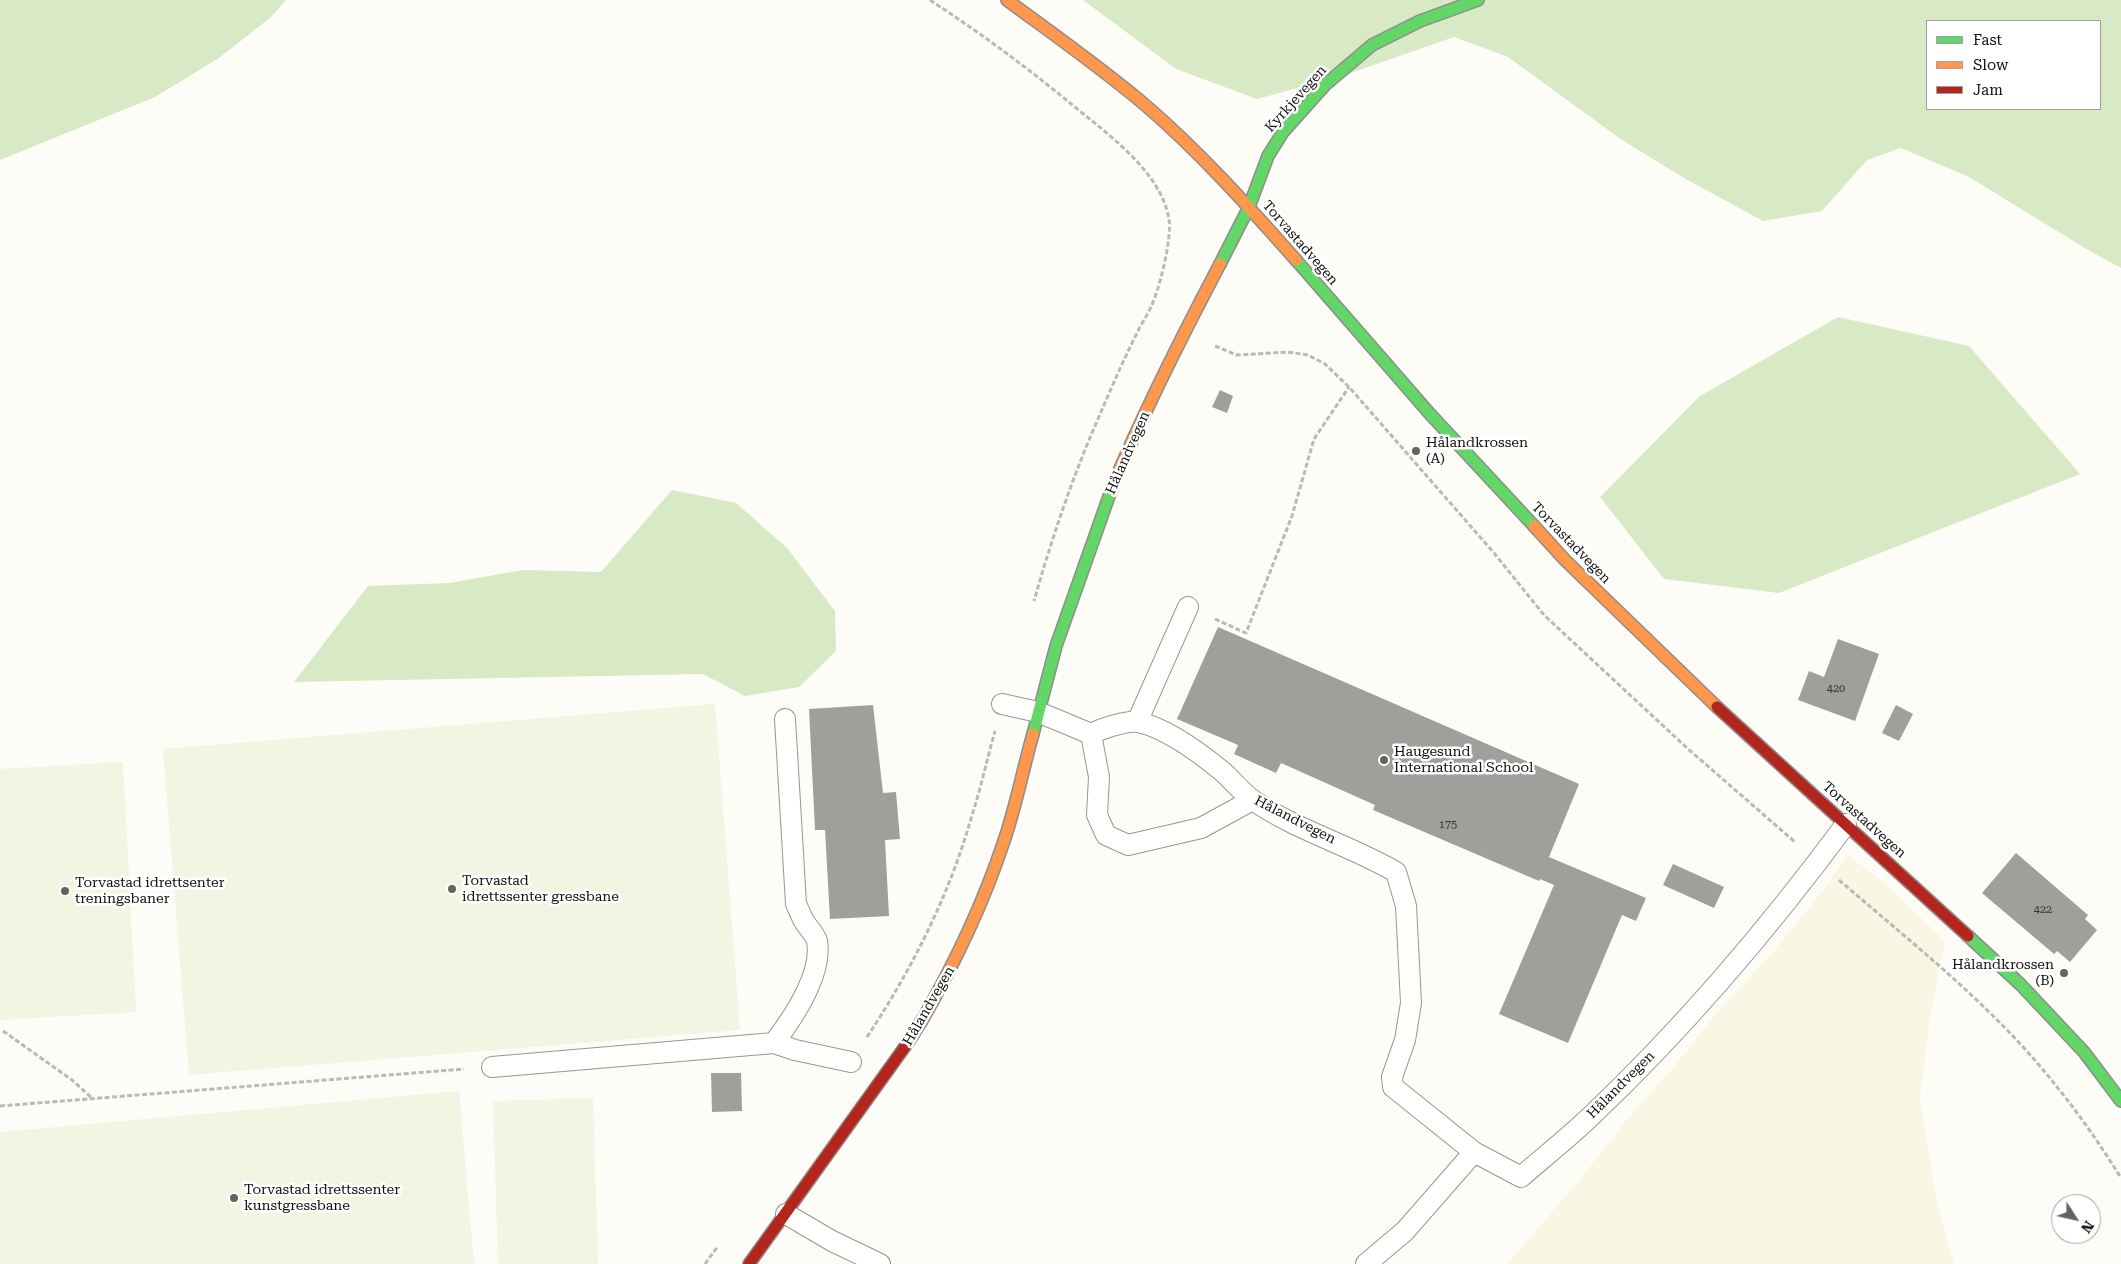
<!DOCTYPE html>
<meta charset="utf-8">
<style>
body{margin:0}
#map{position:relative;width:2121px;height:1264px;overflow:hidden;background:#fdfcf7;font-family:"Roboto Serif",serif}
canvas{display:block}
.legend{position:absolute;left:1926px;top:20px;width:175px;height:90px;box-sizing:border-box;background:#fff;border:1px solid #a0a0a0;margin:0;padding:6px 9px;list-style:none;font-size:15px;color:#111}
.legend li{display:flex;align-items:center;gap:10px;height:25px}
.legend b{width:25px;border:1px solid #a0a0a0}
.north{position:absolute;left:2051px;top:1194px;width:50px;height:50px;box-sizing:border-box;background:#fff;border:1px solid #a0a0a0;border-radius:50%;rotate:125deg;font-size:14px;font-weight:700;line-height:20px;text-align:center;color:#111}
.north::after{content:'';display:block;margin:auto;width:18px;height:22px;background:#646362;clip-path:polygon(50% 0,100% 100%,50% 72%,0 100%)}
</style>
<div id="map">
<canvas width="2121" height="1264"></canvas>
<ul class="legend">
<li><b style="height:6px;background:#63d668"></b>Fast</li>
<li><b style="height:6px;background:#ff974d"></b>Slow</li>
<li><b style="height:6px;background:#b3261e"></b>Jam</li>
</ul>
<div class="north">N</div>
</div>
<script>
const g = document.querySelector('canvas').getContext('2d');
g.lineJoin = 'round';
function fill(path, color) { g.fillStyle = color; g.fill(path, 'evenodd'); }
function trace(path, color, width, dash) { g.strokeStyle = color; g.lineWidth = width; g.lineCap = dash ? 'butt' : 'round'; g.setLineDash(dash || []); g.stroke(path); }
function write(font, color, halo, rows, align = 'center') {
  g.font = font + ' "Roboto Serif",serif'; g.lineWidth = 5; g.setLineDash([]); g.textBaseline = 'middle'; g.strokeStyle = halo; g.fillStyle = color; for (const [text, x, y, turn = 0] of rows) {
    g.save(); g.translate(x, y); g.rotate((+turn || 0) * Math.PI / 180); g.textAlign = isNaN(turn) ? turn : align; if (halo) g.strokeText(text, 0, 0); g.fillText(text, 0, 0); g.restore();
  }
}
fill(new Path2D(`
 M1847,854L1891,888L1945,941L1930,1018L1920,1098L1936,1200L1954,1264H1507L1577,1183L1637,1107L1679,1061L1714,1016L1772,953L1829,883Z`), '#f9f7e4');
fill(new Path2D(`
 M0,0H286L271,17L219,58L155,97L0,160Z
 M1083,0H2121V268L2088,250L1969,177L1901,148L1867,160L1822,211L1763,221L1684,178L1622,140L1508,57L1454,37L1345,75L1257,99L1176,69ZM1927,21H2100V109H1927Z
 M1838,317L1969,346L2080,474L1779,593L1664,579L1600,497L1700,396Z
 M672,490L736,503L787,548L835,611L836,651L799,687L745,696L703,674L294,682L368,586L449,583L523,570L601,572Z`), '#d8eac5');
fill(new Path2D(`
 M715,704L740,1030L189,1075L163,749Z
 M123,762L136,1012L0,1020V769Z
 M459,1091L474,1264H0V1132Z
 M593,1098L598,1264H498L493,1101Z`), '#f0f6e1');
fill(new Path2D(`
 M1220,390L1233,396L1227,413L1212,407Z
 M1218,627L1579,784L1549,857L1646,898L1636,921L1622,915L1568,1043L1499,1014L1554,885L1540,879L1539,881L1373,810L1375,805L1281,763L1276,773L1234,754L1238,745L1177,719Z
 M1838,639L1879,654L1855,721L1798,700L1809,671L1824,677Z
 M873,705L883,793L896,792L900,839L885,840L889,916L830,919L825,830H815L809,709Z
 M1896,705L1913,714L1899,741L1882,733Z
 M2016,853L2088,915L2085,919L2097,930L2070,962L2057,951L2054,954L1982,893Z
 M1673,864L1724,887L1714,908L1663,885Z
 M711,1073H741L742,1111L712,1112Z`), '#a19f9c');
const lane = new Path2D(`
 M1002,704L1038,712L1091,734
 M1137,722L1188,607
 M1091,734C1100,729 1128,720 1138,722C1167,728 1200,753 1223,772C1232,780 1240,790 1250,798C1292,829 1350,845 1396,872L1406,906L1411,1003L1405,1040L1392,1077L1393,1087L1474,1152
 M1091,734L1099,777L1097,815L1106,835L1128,845L1201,828L1245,804L1250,798
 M774,1043C793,1018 823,974 817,941C815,934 808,928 804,921C801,916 799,910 796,904L785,719
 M492,1067L774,1043L795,1050L851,1062
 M786,1214L832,1241L880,1264
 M1366,1264L1405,1231L1474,1152L1521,1177C1544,1157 1568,1138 1590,1117C1684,1028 1769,928 1846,824`);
const fast = new Path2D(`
 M1296,260L1430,414L1534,526
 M1220,264L1249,207L1268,156L1283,132L1325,85L1372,45L1420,21L1478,0
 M1033,734L1056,646L1113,485
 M1968,936L2021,985L2084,1052L2121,1101`);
const slow = new Path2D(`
 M1007,0C1053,34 1100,67 1144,104C1199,151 1248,206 1296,260
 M1113,485C1145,409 1182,336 1220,264
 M1534,526L1565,560L1717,707
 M921,1022C954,965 983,904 1004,841C1016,806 1023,769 1033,734`);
const jam = new Path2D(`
 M1717,707L1968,936
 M749,1264L909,1041L921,1022`);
trace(lane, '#979795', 22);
trace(fast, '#8e8d8b', 14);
trace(slow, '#8e8d8b', 14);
trace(jam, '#8e8d8b', 14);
trace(new Path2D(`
 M930,0C979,32 1025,66 1070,103C1105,132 1161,171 1169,219C1172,239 1160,287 1151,307C1147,316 1141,324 1137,333C1124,359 1112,386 1101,412C1074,473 1052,537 1034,601
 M1215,346L1237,355L1288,352L1308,355L1325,364L1349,387L1494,553L1544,615L1687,748L1795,842
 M1215,619L1246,633L1292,516L1314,439L1349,387
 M1839,880C1897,930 1957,978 2010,1033C2052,1077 2089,1126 2121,1178
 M3,1031L72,1080L93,1099
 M867,1037C912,969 950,894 972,815C981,788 987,759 995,731
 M0,1106L464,1069
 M705,1264L718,1246`), '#b9b9b8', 3, [5, 2.5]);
trace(lane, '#fffffe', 20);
trace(fast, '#63d668', 11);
trace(slow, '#ff974d', 11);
trace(jam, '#b3261e', 11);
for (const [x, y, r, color] of [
 [1416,451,5,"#646362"],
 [1384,760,5,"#646362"],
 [452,889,5,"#646362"],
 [65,891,5,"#646362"],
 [2064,973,5,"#646362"],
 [234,1198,5,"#646362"]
]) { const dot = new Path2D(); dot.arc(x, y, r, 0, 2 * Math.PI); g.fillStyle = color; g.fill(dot); trace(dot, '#fff', 2); }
write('11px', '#353434', null, [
 ["420",1836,689],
 ["175",1448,825],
 ["422",2043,910]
]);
write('14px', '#111', '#fff', [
 ["Kyrkjevegen",1296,99,-48],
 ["Torvastadvegen",1300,243,49],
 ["Hålandvegen",1128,453,-66],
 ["Torvastadvegen",1571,543,46],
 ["Hålandvegen",1295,820,27],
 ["Torvastadvegen",1864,820,42],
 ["Hålandvegen",929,1006,-60],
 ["Hålandvegen",1621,1085,-45]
]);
write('14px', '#111', '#fff', [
 ["Hålandkrossen",1426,443],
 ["(A)",1426,459],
 ["Haugesund",1394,752],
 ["International School",1394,768],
 ["Torvastad",462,881],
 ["idrettssenter gressbane",462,897],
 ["Torvastad idrettsenter",75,883],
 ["treningsbaner",75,899],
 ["Hålandkrossen",2054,965,"right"],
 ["(B)",2054,981,"right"],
 ["Torvastad idrettssenter",244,1190],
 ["kunstgressbane",244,1206]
], 'left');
</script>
